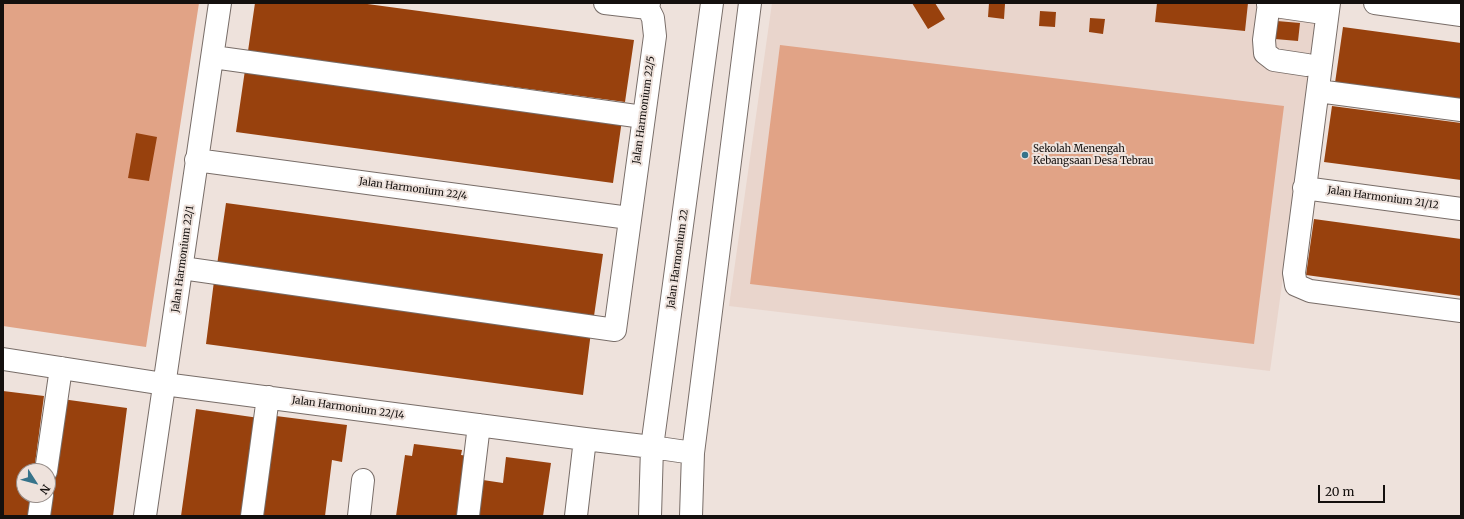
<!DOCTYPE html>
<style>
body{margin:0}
#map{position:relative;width:1464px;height:519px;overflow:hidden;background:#eee2dc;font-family:Merriweather,serif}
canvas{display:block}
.frame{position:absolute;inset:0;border:4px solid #14100e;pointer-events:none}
.north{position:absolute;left:16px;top:463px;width:40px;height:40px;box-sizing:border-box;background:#eee2dc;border:1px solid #978e8a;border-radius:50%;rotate:126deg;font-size:11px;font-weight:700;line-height:16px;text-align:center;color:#14100e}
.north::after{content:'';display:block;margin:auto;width:14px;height:18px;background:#36738a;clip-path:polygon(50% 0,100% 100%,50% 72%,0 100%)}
.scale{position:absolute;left:1318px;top:485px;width:67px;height:18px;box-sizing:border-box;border:2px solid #14100e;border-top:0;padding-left:5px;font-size:12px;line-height:14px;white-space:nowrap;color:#14100e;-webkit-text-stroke:3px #eee2dc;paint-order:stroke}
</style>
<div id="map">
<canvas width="1464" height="519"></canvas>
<div class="frame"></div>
<div class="north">N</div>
<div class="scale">20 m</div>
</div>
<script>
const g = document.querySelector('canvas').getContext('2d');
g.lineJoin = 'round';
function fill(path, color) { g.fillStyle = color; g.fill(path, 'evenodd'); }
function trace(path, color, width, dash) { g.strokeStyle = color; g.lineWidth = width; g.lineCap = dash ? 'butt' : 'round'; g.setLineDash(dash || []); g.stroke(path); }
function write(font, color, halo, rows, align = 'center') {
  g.font = font + ' Merriweather,serif'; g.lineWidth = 4; g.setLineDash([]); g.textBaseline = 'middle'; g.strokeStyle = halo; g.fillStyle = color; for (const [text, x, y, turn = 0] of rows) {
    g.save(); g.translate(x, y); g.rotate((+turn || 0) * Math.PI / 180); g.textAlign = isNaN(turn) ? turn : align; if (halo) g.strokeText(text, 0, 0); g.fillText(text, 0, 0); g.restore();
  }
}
fill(new Path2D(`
 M772,3H1321L1270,371L729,306Z`), '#e9d5cc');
fill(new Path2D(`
 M3,3H199L146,347L3,326Z
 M780,45L1284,106L1254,344L750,284Z`), '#e1a386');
fill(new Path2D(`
 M255,3H360L634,40L625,102L248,51Z
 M912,3H935L945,19L928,29Z
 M989,3L1005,4L1004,19L988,17Z
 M1157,3H1248L1245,31L1155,22Z
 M1040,11L1056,12L1055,27L1039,26Z
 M1090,18L1105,19L1103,34L1089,32Z
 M1277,21L1300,23L1298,41L1275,39Z
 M1343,27L1461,43V100L1335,83Z
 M245,70L622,120L613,183L236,132Z
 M1332,106L1461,123V180L1324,162Z
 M136,133L157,137L149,181L128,178Z
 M226,203L603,254L594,316L217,265Z
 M1314,219L1461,239V296L1306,275Z
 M214,281L591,332L583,395L206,344Z
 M3,391L44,396L34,471H24V495H31L28,516H3Z
 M62,399L127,408L113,516H46Z
 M196,409L259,418L245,516H181Z
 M276,416L347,425L342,462L332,460L325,516H262Z
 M414,444L462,450L461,455L468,456L460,516H396L405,455L412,456Z
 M506,457L551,463L543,516H478L483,480L503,483Z`), '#98410d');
const minor = new Path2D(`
 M605,3L648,8
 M1269,3L1264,40L1265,53L1274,60L1307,65
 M1329,3C1318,93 1305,183 1294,273L1296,285L1310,291L1461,311
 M1375,3L1461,15
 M1268,5L1316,12
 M213,57L643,117
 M1318,91L1461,110
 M196,160L629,218
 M1304,188L1461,209
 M182,268L615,330L655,36L653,18L648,8L649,3
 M3,359L164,384L585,439L652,447L693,453
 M46,471L61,368
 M39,516L42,495
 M145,516L220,3
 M252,516L268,397
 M359,516L363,480
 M468,516L479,425
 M576,516L585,439
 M650,516L652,447L712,3
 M691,516L693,453L750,3`);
trace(minor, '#786d68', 24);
trace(minor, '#fff', 22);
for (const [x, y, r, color] of [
 [1025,155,4,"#36738a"]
]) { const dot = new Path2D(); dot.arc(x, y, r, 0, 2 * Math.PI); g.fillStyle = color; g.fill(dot); trace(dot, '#eee2dc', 1.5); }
write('10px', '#14100e', '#eee2dc', [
 ["Jalan Harmonium 22/5",644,110,-82],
 ["Jalan Harmonium 22/4",413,189,8],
 ["Jalan Harmonium 21/12",1383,198,8],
 ["Jalan Harmonium 22/1",183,259,-82],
 ["Jalan Harmonium 22",678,259,-82],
 ["Jalan Harmonium 22/14",348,408,8]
]);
write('10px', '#14100e', '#eee2dc', [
 ["Sekolah Menengah",1033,149],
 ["Kebangsaan Desa Tebrau",1033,161]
], 'left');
</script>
